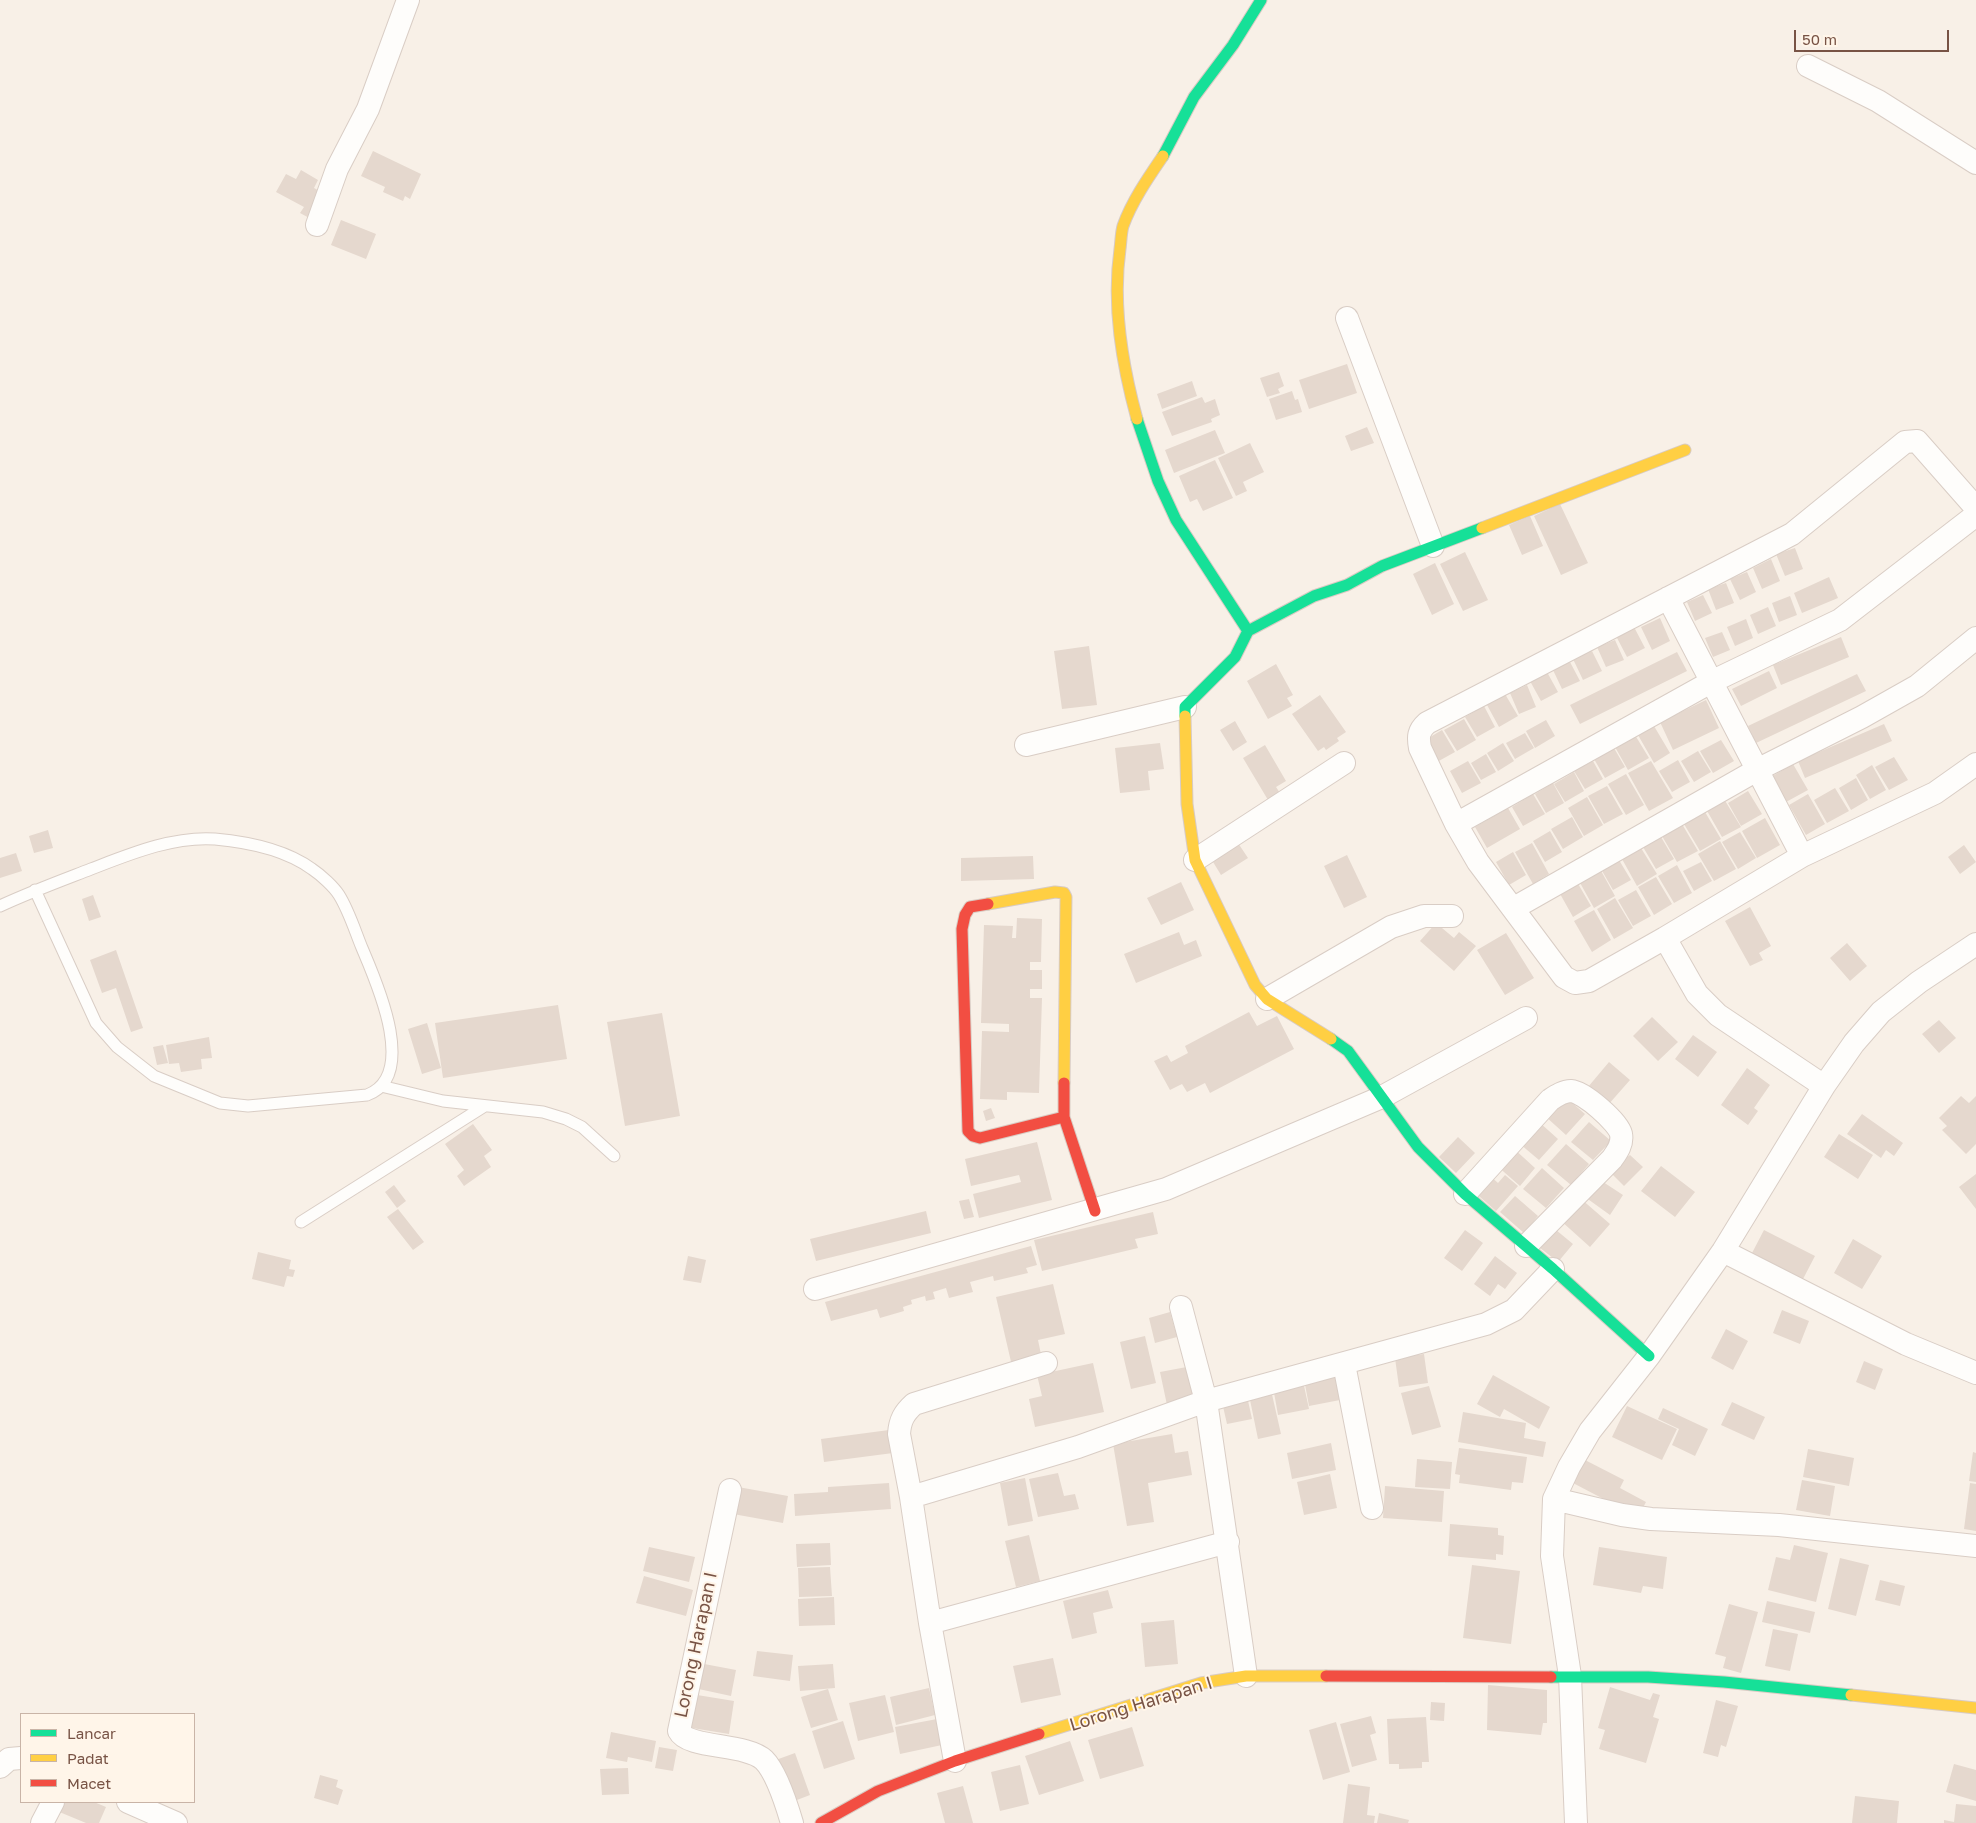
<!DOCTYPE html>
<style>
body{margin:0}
#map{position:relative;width:1976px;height:1823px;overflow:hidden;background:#f8f0e7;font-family:"Golos Text",sans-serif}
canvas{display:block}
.legend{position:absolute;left:20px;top:1713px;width:175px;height:90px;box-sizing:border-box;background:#fff5e9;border:1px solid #c9b4a7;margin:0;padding:6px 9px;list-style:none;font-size:15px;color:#785345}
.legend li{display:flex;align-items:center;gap:10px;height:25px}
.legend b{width:25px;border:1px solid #c9b4a7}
.scale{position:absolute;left:1794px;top:30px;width:155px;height:22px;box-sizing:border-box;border:2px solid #785345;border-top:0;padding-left:6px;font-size:15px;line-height:18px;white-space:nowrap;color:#785345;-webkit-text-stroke:4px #fff5e9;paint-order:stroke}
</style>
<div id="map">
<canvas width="1976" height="1823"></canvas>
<ul class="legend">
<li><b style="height:6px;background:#16e098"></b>Lancar</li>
<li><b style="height:6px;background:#ffcf43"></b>Padat</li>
<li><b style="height:6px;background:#f24e42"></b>Macet</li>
</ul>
<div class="scale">50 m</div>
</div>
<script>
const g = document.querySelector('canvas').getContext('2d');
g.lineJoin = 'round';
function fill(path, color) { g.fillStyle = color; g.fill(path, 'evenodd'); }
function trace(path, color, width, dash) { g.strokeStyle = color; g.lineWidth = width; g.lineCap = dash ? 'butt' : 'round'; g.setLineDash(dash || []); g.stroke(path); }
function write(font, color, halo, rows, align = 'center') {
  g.font = font + ' "Golos Text",sans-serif'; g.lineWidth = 4; g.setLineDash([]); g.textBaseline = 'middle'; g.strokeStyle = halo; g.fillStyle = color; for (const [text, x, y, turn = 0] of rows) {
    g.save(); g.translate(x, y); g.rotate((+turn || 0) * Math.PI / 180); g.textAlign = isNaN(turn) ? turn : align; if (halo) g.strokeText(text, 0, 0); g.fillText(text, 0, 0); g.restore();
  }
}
fill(new Path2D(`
 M373,151L421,174L410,199L405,196L403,201L383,192L385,187L361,176Z
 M301,170L318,180L314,188L327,195L313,220L300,213L304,207L276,192L286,174L296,179Z
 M341,220L376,234L366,259L331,245Z
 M1347,364L1357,393L1309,409L1299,380Z
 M1279,372L1284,386L1278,389L1280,393L1267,397L1260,378Z
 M1192,381L1197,396L1162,409L1157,394Z
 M1292,391L1295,400L1298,399L1302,412L1276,420L1269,399Z
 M1202,397L1205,403L1215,399L1220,415L1211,419L1212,422L1172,436L1162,412Z
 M1367,427L1374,443L1351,451L1345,436Z
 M1215,430L1225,453L1174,473L1165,450Z
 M1250,443L1264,472L1243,482L1247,491L1236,496L1218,458Z
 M1215,460L1233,498L1203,511L1197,499L1190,502L1179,476Z
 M1560,504L1588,563L1561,575L1534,516Z
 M1530,516L1543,546L1522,555L1509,525Z
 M1795,548L1803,569L1785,576L1776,554Z
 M1465,552L1488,600L1463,611L1440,564Z
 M1771,559L1780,581L1762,589L1753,568Z
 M1435,563L1454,604L1432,615L1413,574Z
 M1747,572L1756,592L1740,600L1730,579Z
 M1829,577L1838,598L1802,613L1794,593Z
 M1726,583L1734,603L1716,610L1708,589Z
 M1703,595L1712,613L1695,621L1687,602Z
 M1790,596L1797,615L1779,622L1772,603Z
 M1768,607L1776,626L1758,634L1750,615Z
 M1660,618L1670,641L1652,650L1641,627Z
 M1746,619L1753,638L1735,646L1727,627Z
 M1634,627L1645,648L1627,657L1616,636Z
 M1722,632L1730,650L1713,657L1705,638Z
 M1841,637L1849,657L1781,685L1773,665Z
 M1615,640L1624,660L1606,667L1597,647Z
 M1089,646L1097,705L1062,709L1054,651Z
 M1592,651L1602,671L1583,680L1573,659Z
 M1677,652L1687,671L1580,724L1570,705Z
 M1570,662L1580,681L1562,689L1553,670Z
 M1276,664L1293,695L1287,698L1292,706L1268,719L1247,681Z
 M1769,671L1777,688L1741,706L1732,689Z
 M1547,672L1558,692L1541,701L1530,681Z
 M1857,674L1866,691L1756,743L1748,726Z
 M1527,685L1536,707L1519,714L1510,693Z
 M1505,694L1518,716L1499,727L1487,705Z
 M1320,695L1346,732L1337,738L1339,741L1326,750L1324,747L1318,751L1292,714Z
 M1706,700L1719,728L1673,750L1660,722Z
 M1484,706L1495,727L1477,737L1465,717Z
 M1464,719L1476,740L1457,751L1444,730Z
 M1546,720L1555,736L1535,748L1526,731Z
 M1235,721L1247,742L1233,751L1220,730Z
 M1884,724L1892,741L1805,778L1798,761Z
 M1654,726L1670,753L1654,763L1638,735Z
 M1442,730L1455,752L1437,762L1425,740Z
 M1525,733L1534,748L1515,759L1506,743Z
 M1635,735L1649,758L1628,770L1615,747Z
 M1721,740L1734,761L1713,773L1700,751Z
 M1160,743L1164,769L1148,771L1150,790L1120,793L1115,748Z
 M1503,743L1514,761L1498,771L1487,753Z
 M1265,745L1286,781L1276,787L1280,793L1268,800L1243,758Z
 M1614,748L1625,767L1605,778L1594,759Z
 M1698,751L1711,772L1694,782L1681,761Z
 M1486,754L1496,772L1481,780L1471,763Z
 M1894,757L1908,780L1889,790L1875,767Z
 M1678,760L1690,782L1672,792L1659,771Z
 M1468,761L1481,783L1462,793L1450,771Z
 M1593,761L1603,779L1585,789L1574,771Z
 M1651,761L1673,798L1649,811L1628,773Z
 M1793,764L1808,790L1786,802L1771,777Z
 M1872,765L1886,790L1870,799L1856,775Z
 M1574,772L1584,791L1565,802L1554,784Z
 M1626,774L1644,805L1626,815L1608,784Z
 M1856,778L1868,800L1851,810L1839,788Z
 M1553,783L1564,803L1546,813L1535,794Z
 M1607,786L1623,814L1604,824L1588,796Z
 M1835,788L1849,811L1827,823L1814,800Z
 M1748,791L1762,814L1741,826L1728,803Z
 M1533,794L1545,814L1523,826L1512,807Z
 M1808,794L1825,824L1806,835L1789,805Z
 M1587,797L1603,825L1584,836L1568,808Z
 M1724,799L1741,827L1722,837L1706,809Z
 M1508,808L1520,829L1487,848L1475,827Z
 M1705,812L1721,839L1700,851L1684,824Z
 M1572,817L1583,837L1563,849L1551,829Z
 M1765,818L1780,845L1757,858L1742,831Z
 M1682,824L1698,851L1677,862L1662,836Z
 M48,830L53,848L34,853L29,836Z
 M1550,831L1562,852L1545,862L1533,841Z
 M1740,832L1756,858L1738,869L1722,842Z
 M1661,837L1674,859L1656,869L1643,847Z
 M1236,840L1248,858L1221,875L1210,857Z
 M1720,841L1736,869L1714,881L1698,854Z
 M1532,843L1549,874L1533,884L1515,852Z
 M1964,845L1976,862L1960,874L1948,857Z
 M1641,848L1657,874L1637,886L1622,859Z
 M1513,852L1526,875L1509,885L1496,862Z
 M16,853L22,871L0,878V858Z
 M1347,855L1367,897L1344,908L1324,866Z
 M1033,856L1034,879L961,881V858Z
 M1619,860L1631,880L1613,890L1601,869Z
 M1701,862L1712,881L1694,891L1683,871Z
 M1677,865L1692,893L1674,903L1658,876Z
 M1600,869L1615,896L1594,908L1579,881Z
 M1656,877L1672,904L1654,915L1638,887Z
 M1181,882L1194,910L1161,925L1147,898Z
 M1577,882L1591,906L1573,917L1559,892Z
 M1636,890L1651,916L1633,926L1618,900Z
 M93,895L101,917L89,921L82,899Z
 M1615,898L1633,928L1614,939L1597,909Z
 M1750,907L1771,946L1759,953L1763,960L1750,966L1725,921Z
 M1594,910L1611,940L1592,952L1574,921Z
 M1017,918L1042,919L1041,962H1030V970H1042V989H1030V998H1042L1039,1093L1007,1092V1100L980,1099L982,1031L1009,1032V1024L981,1023L984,925L1013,926L1012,938H1016Z
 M1436,923L1454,938L1459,932L1476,946L1454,971L1420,941Z
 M1179,932L1184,945L1196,940L1202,956L1136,983L1124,954Z
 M1506,933L1534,978L1505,995L1477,950Z
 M1847,943L1867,966L1850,981L1830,958Z
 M116,950L143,1028L131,1032L116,988L102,993L90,960Z
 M558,1005L567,1059L443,1078L435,1023Z
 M1249,1012L1257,1026L1277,1016L1294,1049L1210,1093L1205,1083L1187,1092L1182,1084L1170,1090L1154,1061L1167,1055L1171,1062L1188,1053L1185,1046Z
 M662,1013L680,1116L625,1126L607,1022Z
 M1652,1017L1678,1042L1658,1061L1633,1036Z
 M1939,1020L1956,1038L1939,1053L1922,1034Z
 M427,1023L441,1068L422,1074L408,1029Z
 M1693,1035L1717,1052L1698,1077L1675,1059Z
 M209,1037L212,1058L201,1059L202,1069L181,1072L179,1063L169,1064L166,1045Z
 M163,1045L168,1063L157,1065L153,1047Z
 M1609,1062L1630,1080L1608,1105L1588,1087Z
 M1747,1068L1770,1085L1754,1108L1758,1111L1748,1125L1721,1105Z
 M1563,1095L1585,1114L1566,1135L1545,1116Z
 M1961,1096L1969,1103L1976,1096V1144L1966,1154L1942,1130L1947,1126L1939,1118Z
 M991,1108L995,1118L986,1121L983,1111Z
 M1862,1114L1903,1143L1894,1156L1886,1150L1881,1158L1847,1134Z
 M1539,1122L1558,1139L1539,1160L1520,1144Z
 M1589,1122L1611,1141L1593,1160L1571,1142Z
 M473,1124L492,1150L484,1156L491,1167L464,1186L457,1176L464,1170L445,1144Z
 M1839,1134L1873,1155L1858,1179L1824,1157Z
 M1458,1137L1475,1153L1456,1173L1439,1157Z
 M1037,1142L1052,1200L979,1218L973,1194L1021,1182L1019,1175L971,1186L965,1159Z
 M1566,1144L1589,1164L1571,1185L1547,1165Z
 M1512,1147L1535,1168L1520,1186L1496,1165Z
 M1623,1155L1626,1158L1630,1155L1643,1167L1624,1186L1608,1170Z
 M1661,1166L1695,1192L1675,1217L1641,1191Z
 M1542,1168L1564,1188L1546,1208L1523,1189Z
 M1487,1173L1498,1183L1505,1175L1518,1186L1496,1211L1472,1190Z
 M1976,1174V1209L1959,1187Z
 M1597,1178L1623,1195L1610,1215L1585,1197Z
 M394,1185L406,1201L397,1208L385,1192Z
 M1515,1196L1538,1216L1524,1233L1500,1212Z
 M1580,1198L1610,1224L1590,1247L1560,1220Z
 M969,1199L974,1217L964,1219L959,1201Z
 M398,1209L424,1242L413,1250L387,1217Z
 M926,1211L931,1233L816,1261L810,1239Z
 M1153,1212L1158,1234L1135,1239L1138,1248L1042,1271L1034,1240Z
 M1550,1225L1573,1244L1558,1262L1535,1244Z
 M1465,1230L1483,1243L1462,1271L1444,1258Z
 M1764,1230L1815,1256L1803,1279L1752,1253Z
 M1853,1239L1882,1256L1862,1289L1834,1273Z
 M1031,1246L1037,1265L1026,1268L1028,1273L994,1281L993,1276L970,1282L973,1292L949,1298L946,1288L933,1292L935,1299L926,1301L925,1296L911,1300L912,1304L903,1307L904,1311L880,1318L877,1309L831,1321L825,1302Z
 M258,1252L291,1260L289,1269L295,1270L293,1277L287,1276L284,1287L252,1279Z
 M688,1256L706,1260L701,1283L683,1280Z
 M1495,1256L1517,1273L1505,1289L1498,1284L1490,1296L1474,1284Z
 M1053,1284L1065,1334L1038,1340L1042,1359L1012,1366L996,1297Z
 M1782,1310L1809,1321L1800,1344L1773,1333Z
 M1170,1312L1177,1337L1155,1343L1149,1318Z
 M1726,1329L1748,1341L1733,1370L1711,1358Z
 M1145,1336L1156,1383L1131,1389L1120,1342Z
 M1424,1354L1428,1383L1399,1387L1395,1358Z
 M1864,1361L1883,1369L1875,1390L1856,1382Z
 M1093,1363L1104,1412L1035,1427L1029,1399L1042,1396L1037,1375Z
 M1192,1366L1199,1399L1167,1405L1160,1372Z
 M1335,1373L1340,1400L1309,1406L1304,1379Z
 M1493,1375L1550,1407L1539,1429L1504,1409L1500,1417L1477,1404Z
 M1303,1381L1309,1409L1278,1415L1273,1387Z
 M1429,1386L1441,1427L1412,1435L1401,1393Z
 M1271,1390L1281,1434L1258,1439L1249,1395Z
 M1247,1396L1252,1419L1227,1424L1222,1402Z
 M1732,1402L1765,1417L1754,1440L1721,1425Z
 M1627,1406L1677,1429L1662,1460L1612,1437Z
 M1663,1408L1708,1429L1695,1456L1672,1445L1679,1429L1658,1419Z
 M1463,1412L1526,1423L1524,1438L1546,1442L1543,1457L1458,1442Z
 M889,1430L893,1453L824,1462L821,1439Z
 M1172,1434L1175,1453L1188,1451L1192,1475L1148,1483L1154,1522L1127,1526L1113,1444Z
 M1331,1443L1336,1470L1292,1479L1287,1453Z
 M1459,1448L1527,1457L1523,1483L1512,1482L1511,1490L1459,1483L1460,1475L1455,1474Z
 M1808,1449L1854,1458L1849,1486L1803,1477Z
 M1973,1452L1976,1453V1482L1969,1481Z
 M1417,1459L1452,1462L1450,1489L1415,1487Z
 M1585,1460L1624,1480L1620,1488L1646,1502L1638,1517L1573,1483Z
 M1058,1473L1064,1496L1075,1494L1079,1509L1038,1517L1029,1479Z
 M1330,1474L1337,1508L1304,1515L1297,1482Z
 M1025,1478L1033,1521L1008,1526L1000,1483Z
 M1802,1480L1835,1486L1830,1516L1796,1510Z
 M889,1483L891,1509L795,1516L794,1494L828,1492V1487Z
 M1970,1483L1976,1484V1531L1964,1529Z
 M1385,1486L1444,1491L1442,1522L1383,1518Z
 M738,1487L788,1496L783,1523L733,1514Z
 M1450,1524L1498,1528V1535L1504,1536L1503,1555L1496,1554V1560L1448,1556Z
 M1029,1535L1040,1581L1016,1587L1005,1541Z
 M830,1543L831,1565L797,1567L796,1544Z
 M1794,1545L1828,1553L1816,1602L1768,1590L1776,1557L1790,1560Z
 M649,1547L695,1557L689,1582L643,1571Z
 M1599,1547L1667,1557L1663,1589L1643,1586L1641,1593L1593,1585Z
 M1840,1558L1869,1565L1856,1616L1828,1609Z
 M1472,1565L1520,1571L1511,1644L1463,1638Z
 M830,1567L832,1596L799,1597L798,1568Z
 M644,1576L693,1590L686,1616L636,1603Z
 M1880,1580L1905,1586L1900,1606L1875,1600Z
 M1108,1590L1113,1608L1093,1613L1097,1633L1072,1639L1063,1601Z
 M834,1597L835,1625L799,1626L798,1599Z
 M1767,1601L1815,1612L1810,1633L1762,1622Z
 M1729,1604L1758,1612L1741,1673L1723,1668L1726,1657L1715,1654Z
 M1174,1620L1178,1664L1145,1667L1141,1623Z
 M1773,1629L1798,1634L1790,1671L1765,1666Z
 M757,1651L793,1655L790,1681L753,1676Z
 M1053,1658L1061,1695L1021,1703L1013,1666Z
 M699,1663L736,1670L731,1696L694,1688Z
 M833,1664L835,1688L800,1691L798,1666Z
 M1488,1685L1547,1690V1723H1543L1541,1735L1487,1730Z
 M1610,1687L1650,1700L1653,1693L1660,1695L1653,1717L1659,1719L1646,1763L1599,1749L1605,1730L1598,1728Z
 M929,1688L935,1715L896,1725L890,1697Z
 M828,1689L838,1720L811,1728L801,1697Z
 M691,1694L734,1701L729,1734L686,1727Z
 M885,1695L894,1732L858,1741L849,1703Z
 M1716,1700L1738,1706L1726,1747L1721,1745L1718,1757L1703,1753Z
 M1431,1702L1445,1703L1444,1721L1430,1720Z
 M1371,1716L1376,1733L1370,1735L1377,1760L1352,1767L1340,1724Z
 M1426,1717L1429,1762H1422V1768L1399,1769V1764H1389L1387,1719Z
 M937,1719L942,1745L900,1754L895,1727Z
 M843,1721L855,1759L824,1769L812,1731Z
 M1336,1722L1350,1772L1323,1780L1309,1730Z
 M1132,1727L1144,1766L1100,1779L1088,1740Z
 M611,1732L656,1741L652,1762L628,1757L627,1762L606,1758Z
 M1070,1741L1084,1781L1039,1795L1025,1756Z
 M659,1747L677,1750L673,1771L655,1768Z
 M795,1753L810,1795L789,1803L773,1761Z
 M1954,1764L1976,1770V1801L1946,1792Z
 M1020,1765L1029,1804L1000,1811L991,1772Z
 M628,1768L629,1794L602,1795L600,1769Z
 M320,1775L338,1780L336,1787L343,1790L338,1805L314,1798Z
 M1348,1784L1370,1787L1367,1815L1375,1816L1374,1823H1343Z
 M963,1786L973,1823H945L937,1793Z
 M1855,1796L1899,1801L1897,1823H1852Z
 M61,1802H94L106,1807L99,1823H86L57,1811Z
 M1956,1804L1976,1806V1823H1944V1820L1954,1822Z
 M1379,1813L1409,1820L1408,1823H1377Z`), '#e5d8ce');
const lane = new Path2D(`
 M0,906C30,892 60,881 91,869C130,854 173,836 215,839C248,842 286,850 312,869C321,875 334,887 339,895C349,911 355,931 362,948C376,981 419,1076 367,1095L248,1106L220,1103L154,1076L117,1047L96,1023L35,890
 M381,1086L443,1101L543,1112L566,1119L582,1127L614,1156
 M301,1222L483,1107`);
const street = new Path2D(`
 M1808,66L1878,101L1976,163
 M317,225L337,169L368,109L408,0
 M1347,318L1433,546
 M1668,598L1802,856
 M1026,745L1185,707
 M1456,824L1711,682L1840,620L1976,515
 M1195,860L1344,763
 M1514,908L1757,770L1862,717L1917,686L1976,638
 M1665,938L1589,981L1575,983L1564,977L1478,862L1456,824L1420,748C1418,737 1418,731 1427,723L1792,534L1905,442L1917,441L1976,508
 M1267,999L1391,927L1424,916H1452
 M1824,1086L1718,1015L1697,994L1665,938L1802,856L1935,793L1976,764
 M1465,1194L1550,1100C1556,1096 1563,1091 1571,1091C1584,1092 1618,1122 1621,1134C1623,1144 1617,1152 1612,1159L1526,1246
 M1723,1251L1906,1344L1976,1373
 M815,1289L1166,1189L1382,1097L1526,1018
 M1181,1307L1206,1401L1246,1676
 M1344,1364L1372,1508
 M730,1490L679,1731C688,1749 746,1743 764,1760C776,1772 787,1806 792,1823
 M911,1497L1078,1447L1206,1401L1486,1324L1514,1310L1553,1269
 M1554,1499L1622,1515L1651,1519L1779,1525L1976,1546
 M930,1623L1228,1542
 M955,1761L930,1623L911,1497L899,1434C900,1420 904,1413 914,1404L1046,1363
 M0,1767L9,1759L21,1758
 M128,1802L176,1823
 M42,1823L53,1802
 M1576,1823L1570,1676L1552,1556L1554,1499L1569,1467L1590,1431L1649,1356L1723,1251L1824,1086L1854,1043L1881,1012L1919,982L1976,944`);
const fast = new Path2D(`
 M1163,156L1194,97L1233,45L1261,0
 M1137,419L1158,481L1176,520L1248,631
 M1185,716V707L1235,657L1248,631L1314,596L1347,585L1382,566L1482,528
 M1331,1039L1348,1051L1418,1147L1465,1194L1553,1269L1649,1356
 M1551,1677H1648L1724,1682L1851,1695`);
const slow = new Path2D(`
 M1137,419C1122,364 1112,306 1120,249C1121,242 1121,233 1123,226C1132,201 1148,178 1163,156
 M1482,528L1685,450
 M1185,716L1187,804L1195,860L1255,985L1267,999L1331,1039
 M988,904L1055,892L1064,893L1066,897L1064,1083
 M1851,1695L1976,1708
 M1039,1734L1201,1683L1246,1676H1326`);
const jam = new Path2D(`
 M988,904L970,907L965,915L962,929L968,1131L973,1136L980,1138L1064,1117
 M1064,1083V1117L1095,1211
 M1326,1676L1551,1677
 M821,1823L878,1791L955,1761L1039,1734`);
trace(lane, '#d9cdc5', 13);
trace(street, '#d9cdc5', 24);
trace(fast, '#d8cbc3', 13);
trace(slow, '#d8cbc3', 13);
trace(jam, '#d8cbc3', 13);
trace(lane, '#fefdfb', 11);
trace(street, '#fefdfb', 22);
trace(fast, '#16e098', 11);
trace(slow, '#ffcf43', 11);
trace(jam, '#f24e42', 11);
write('18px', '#785345', '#fff5e9', [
 ["Lorong Harapan I",696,1645,-78],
 ["Lorong Harapan I",1141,1704,-17]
]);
</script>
